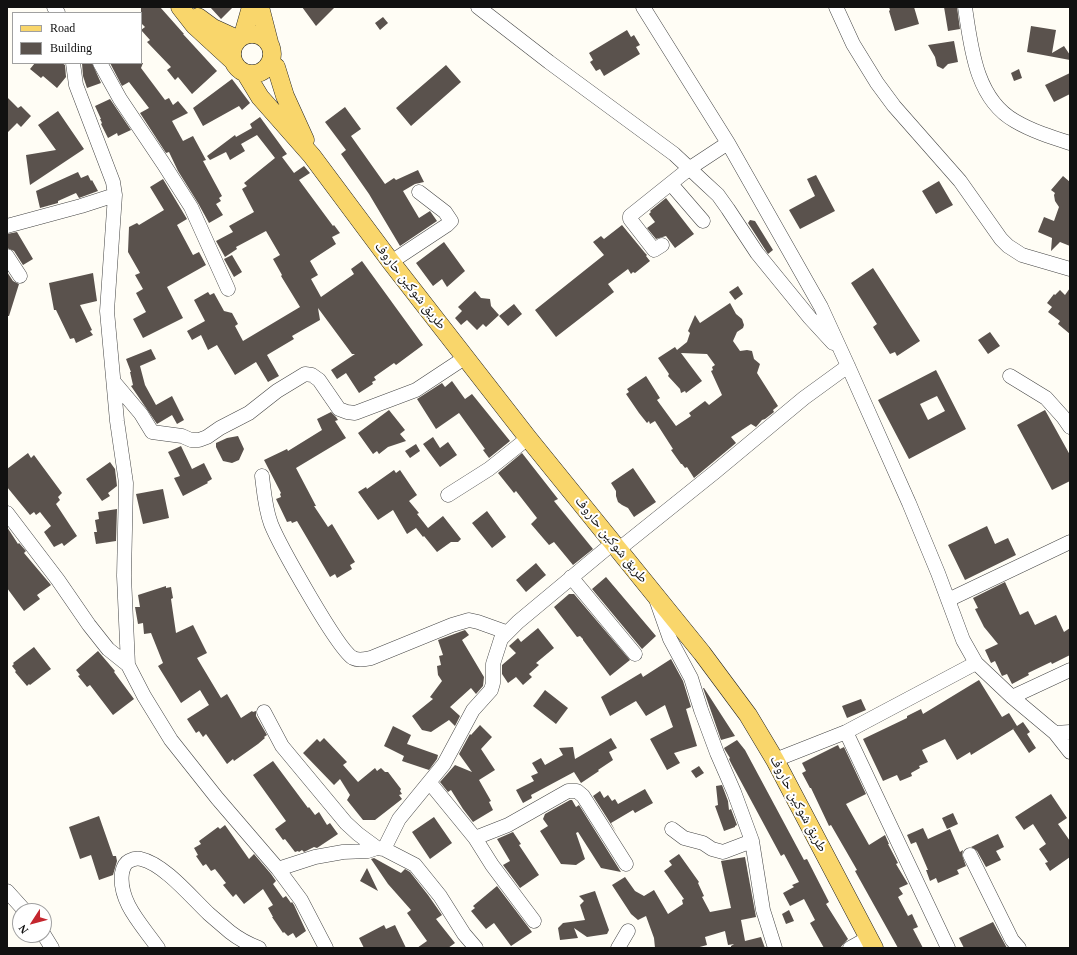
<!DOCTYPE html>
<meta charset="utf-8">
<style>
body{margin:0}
#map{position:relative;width:1077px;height:955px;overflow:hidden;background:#fffdf5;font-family:"Times New Roman",serif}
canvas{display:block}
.frame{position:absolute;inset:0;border:8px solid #111;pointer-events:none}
.legend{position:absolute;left:12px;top:12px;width:130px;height:52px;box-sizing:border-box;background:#fff;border:1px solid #a0a0a0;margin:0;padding:5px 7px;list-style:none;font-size:12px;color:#111}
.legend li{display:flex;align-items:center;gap:8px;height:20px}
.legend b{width:20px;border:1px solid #a0a0a0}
.north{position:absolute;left:12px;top:903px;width:40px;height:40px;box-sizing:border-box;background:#fff;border:1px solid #a0a0a0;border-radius:50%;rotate:234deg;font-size:11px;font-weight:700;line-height:16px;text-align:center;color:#111}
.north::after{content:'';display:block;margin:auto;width:14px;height:18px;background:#c4262e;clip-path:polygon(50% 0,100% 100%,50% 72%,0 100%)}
</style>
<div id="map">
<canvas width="1077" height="955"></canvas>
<div class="frame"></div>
<ul class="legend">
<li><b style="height:5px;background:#f9d66b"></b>Road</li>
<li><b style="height:11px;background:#5a524d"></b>Building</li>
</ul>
<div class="north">N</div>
</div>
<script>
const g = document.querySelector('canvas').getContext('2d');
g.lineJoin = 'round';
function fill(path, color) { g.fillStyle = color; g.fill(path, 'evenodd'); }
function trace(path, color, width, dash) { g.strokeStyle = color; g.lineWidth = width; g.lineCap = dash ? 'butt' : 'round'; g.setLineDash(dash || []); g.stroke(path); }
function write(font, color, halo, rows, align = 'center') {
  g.font = font + ' "Times New Roman","Noto Naskh Arabic",serif'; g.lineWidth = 4; g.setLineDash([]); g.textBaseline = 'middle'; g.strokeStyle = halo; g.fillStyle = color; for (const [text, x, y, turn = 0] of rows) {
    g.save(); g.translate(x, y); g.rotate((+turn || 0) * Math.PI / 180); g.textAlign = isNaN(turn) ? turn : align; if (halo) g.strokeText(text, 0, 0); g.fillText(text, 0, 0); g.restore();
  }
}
fill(new Path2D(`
 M141,7H160L184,34H183L217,71L192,94L178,77L175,80L167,70L171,67L147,42L150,40L141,30L145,27L141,23Z
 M210,7H233L221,19Z
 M302,7H335L316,26Z
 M889,7H914L919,24L895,31L889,11L890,10Z
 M944,7H957L960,29L948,31Z
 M383,17L388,23L380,30L375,23Z
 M1031,26L1056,30L1052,53L1064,46L1070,55V60L1027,52Z
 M627,30L631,37L634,35L640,45L636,47L640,54L604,76L600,69L596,71L590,62L593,60L589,53Z
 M954,41L958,62L948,64L943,69L937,66L935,57L928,45Z
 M35,63H62L65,65L66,77L57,88L43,76L41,78L30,69Z
 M82,63H92L101,83L87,88L83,76Z
 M110,63H143L141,68L165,100L169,98L173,105L178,101L188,113L172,121L183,141L193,136L206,160L203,161L222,196L219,198L221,201L216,204L223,215L209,223L198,203L178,171L169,152L166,153L140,113L149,108L129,82L122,86Z
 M446,65L461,82L411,126L396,108Z
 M1019,69L1022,78L1014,81L1011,73Z
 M1070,73V94L1054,102L1045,85Z
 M232,79L250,103L242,110L239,106L203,126L193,108Z
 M7,97L18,108L21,106L31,116L21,127L17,123L7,133Z
 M110,99L131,130L118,136L117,133L108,138L101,124L102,123L100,119H101L95,106Z
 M345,107L361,129L351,136L385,184L394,178L396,180L418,170L424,182L415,184L403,191L419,218L430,211L437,221L400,246L369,194L341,154L346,150L325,122Z
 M58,111L84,149L30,185L26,155L56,150L38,125Z
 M260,117L287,154L282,157L294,173L304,166L310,173L299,180L333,226L334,225L340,233L332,237L336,244L310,261L318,275L311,279L321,297L354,274L351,269L362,261L423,345L396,365L394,363L374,377L376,380L372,382L373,384L359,393L346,373L337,379L331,370L355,354H352L318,308L320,320L292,336L294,339L267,355L279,376L268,382L256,362L235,375L217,345L208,350L201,335L192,340L187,331L205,321L194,300L208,292L210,295L214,293L224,311L232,313L238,324L235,326L243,341L300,307L281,276L282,275L273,259L280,255L266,231L236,247L237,249L225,257L216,241L233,232L229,226L254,212L242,189L247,186L244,183L275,158L257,135L241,144L245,151L230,160L226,152L210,160L207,156L235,135L236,137L252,128L250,124Z
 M78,172L81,178L88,175L91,181L92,180L98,191L79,198L76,193L58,201V203L40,208L36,191Z
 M816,175L835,211L800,229L789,210L815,196L807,179Z
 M1063,176L1070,182V246L1060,242L1051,251L1052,238L1038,232L1044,217L1054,221L1059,207L1055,201L1054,195L1055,193L1051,190Z
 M163,179L187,219L177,225L193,255L199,252L206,265L167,287L183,318L143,338L133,319L146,312L136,293L143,289L135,275L140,273L128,252L129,227L137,223L139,225L164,210L150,187Z
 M939,181L953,205L936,214L922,191Z
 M666,198L694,234L675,248L666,236L656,239L647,228L655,222L649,214L651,212L650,211Z
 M750,220L755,221L773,250L768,254L748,223Z
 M622,225L645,253L647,255L646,256L650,261L635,273L633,272L631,274L628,269L608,284L614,292L556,337L535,310L604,255L593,242L601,236L604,239Z
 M17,232L33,259L23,265L14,251L7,248V234Z
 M444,242L465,271L447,287L442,279L433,286L416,263Z
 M232,255L242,272L234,277L224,259Z
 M873,268L920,341L897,356L895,352L890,354L873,327L877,324L851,283Z
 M7,272L13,281L19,284L9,316H7Z
 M93,273L97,301L80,305L92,330L90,331L93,335L76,343L74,338L70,339L56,310H54L49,283Z
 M738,286L743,294L735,300L729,292Z
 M1070,288V334L1058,324L1060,321L1048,312L1052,307L1047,303L1054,294L1055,295L1060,290L1065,295Z
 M475,291L481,298L490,299L491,306L499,315L486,327L483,324L477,330L467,320L461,325L455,318L462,311L458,307Z
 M730,303L736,314L742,319L744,325L743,328L737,332L733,341L740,351L747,350L752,351L754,359L760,364L757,373L778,406L773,410L774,412L765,419L762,420L756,427L751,424L731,437L736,443L694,478L687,467L685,468L682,464H681L671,450L673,449L655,421L650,424L649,421L647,423L639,413L626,394L629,392L627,389L646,376L660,398L657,400L676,426L691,416L689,413L705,401L709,405L722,395L711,371L713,370L712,367L715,365L707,354L681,353L702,381L686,393L685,391L681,393L680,389L668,376L669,374L658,358L675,347L677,350L687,342L690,333L688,331L695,315L700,323Z
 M514,304L522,314L508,326L499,316Z
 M990,332L1000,346L988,354L978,340Z
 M151,349L156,359L140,366L145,385L156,405L172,396L184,420L177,424L172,415L157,424L131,386L133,385L130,372H131L126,359Z
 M936,370L966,429L909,459L878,400ZM937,396L945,411L928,420L920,404Z
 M452,381L465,399L472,394L510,441L489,458L483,450L485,449L459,413L436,429L417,399L442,383L445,387Z
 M389,410L405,430L400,434L406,441L388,447L379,454L377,451L373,454L358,433Z
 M1045,410L1070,455V481L1052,490L1017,425Z
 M331,412L336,417L338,420L335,421L346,438L296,468L316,506H314L328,527L332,524L355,562L350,565L352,569L337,578L335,574L330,577L297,521L292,523L291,521L287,522L276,499L281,497L280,494L281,493L264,460L287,449L288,451L322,430L317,419Z
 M238,436L244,449L239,460L232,463L223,461L216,447V443L227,438Z
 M433,437L440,448L448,442L457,455L440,467L423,444Z
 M416,444L420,451L410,458L405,451Z
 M181,446L192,469L204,463L212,479L207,482L208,483L183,496L174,478L180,476L168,452Z
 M28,453L31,458L34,455L62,493L58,497L60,500L56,504L77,536L64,546L62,543L54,547L44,532L51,526L40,512L36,515L34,512L30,515L7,487V469Z
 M522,453L558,499L554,501L593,549L573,565L554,542L549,545L531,524L537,518L516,491L514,493L498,473Z
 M110,462L115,469L117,486L108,493L110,496L102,501L86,479Z
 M633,468L656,502L634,517L628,508L622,505L618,502L616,496V491L611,483Z
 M394,470L396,473L400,470L417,495L409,501L419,513L417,514L428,528L443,516L461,539L458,542H451L437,552L424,536L423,537L416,528L407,534L393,510L378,520L358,492L366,487L367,489Z
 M163,489L169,518L143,524L136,494Z
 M117,509L116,541L96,544L94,532H97L95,520L99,519L98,512Z
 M487,511L506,537L492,548L472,523Z
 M987,526L995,544L1008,538L1016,555L965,580L948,545Z
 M7,527L18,544L19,543L26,551L24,553L51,585L37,595L40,599L24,611L7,588Z
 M536,563L546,575L526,592L516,580Z
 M606,577L656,636L642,649L592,589Z
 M1005,582L1020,615L1028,611L1035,625L1056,615L1064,632L1070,628V655L1052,664L1051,662L1028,673L1029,675L1012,684L1007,674L1002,676L995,661L991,663L985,650L998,644L984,627L975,609L978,608L973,598Z
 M166,586V588L171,587L173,598L171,599L176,633L193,625L207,653L197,658L221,698L227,694L241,718L252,711L253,712L256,711V716L267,735L264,737L265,738L258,744L234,761L233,759L227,764L206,734L203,737L199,731L196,733L187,719L209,705L200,690L181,703L158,666L163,663L151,633L144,634L143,623L138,624L135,607H140L138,595Z
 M569,594H574L630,660L610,676L583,640V639L580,636L577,637L554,607Z
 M538,628L554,648L536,663L539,665L529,674L532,677L523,685L516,677L508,683L502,674V665L516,653L509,646L518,638L521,642Z
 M465,630L469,635L462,640L484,677L483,686L476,694L471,688L450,707L460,716L455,726L449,720L431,732L422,730L412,716L433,699L430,697L442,681L438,675L437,666L441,665L439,656L443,655L438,640Z
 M34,647L51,669L30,685L29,684L27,686L15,672L16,671L12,666L14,664L13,663Z
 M98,651L115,671L114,672L134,699L113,715L90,685L87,687L78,676L80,675L76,670Z
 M671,659L683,681L691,707L686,709L697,746L674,753L680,763L667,770L650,739L673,727L665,705L646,716L636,701L610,716L601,697L641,673L643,677Z
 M979,680L1002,717L1009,713L1017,726L1023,722L1030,732L1027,734L1036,748L1029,753L1013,729L1015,728L971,755L970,752L957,760L945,739L922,750L928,762L919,766L920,768L911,773L912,776L900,781L897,775L883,781L863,739L907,718V716L921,709L923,714Z
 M703,688H704L735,736L721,740Z
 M545,690L568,708L556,724L533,706Z
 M861,699L866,710L847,718L842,706Z
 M480,725L492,737L481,749L495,770L479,780L491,801L489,802L493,810L473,822L463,809L451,790L448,792L440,782L455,765L472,772L459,754L470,734L471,735Z
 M393,726L411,735L407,744L438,755L437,759L429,770L402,761L404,756L384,746Z
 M324,738L347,762L343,765L358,782L375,768L377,771L381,768L385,772H388L401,789L400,791L402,794L399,795L402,799L375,820H363L347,800L350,795L340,779L334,785L303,753L317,739L320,742Z
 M611,738L617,748L609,752L613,760L598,770L599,771L581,783L574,772L531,795L532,798L523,803L516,790L534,781L531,776L538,773L532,763L541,758L545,765L563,755L559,748L573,747L575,759Z
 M737,740L745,750L804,860L807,859L829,902L826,904L848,939L840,948H824L810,923L815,920L804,899L790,906L783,893L794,887L792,885L799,882L784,854L781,856L732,765L729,759L730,758L725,750L724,748Z
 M838,745L840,749L844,747L866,794L846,804L869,845L885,835L889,844H888L898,863L896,864L908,884L899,888L903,894L898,897L908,916L912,914L918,927L913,929L923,948H898L855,871L857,870L831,825L829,826L811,788H810L802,773L806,771L802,763Z
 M273,761L308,808L309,807L315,815L319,812L327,825L330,823L338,834L317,848L314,847L304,852L302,850L299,852L298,851L295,852L285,839L283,840L275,829L286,821L253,775Z
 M699,766L704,773L696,778L691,771Z
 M722,785L728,801L729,810L731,809L737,825L735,826V827L724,831L715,806L718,805L716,786Z
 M645,789L653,803L635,813L633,810L611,823L616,832L593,796L600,791L604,798L608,795L612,801L615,799L618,804Z
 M1051,794L1067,818L1058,824L1070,841V857L1050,871L1045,863L1048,862L1039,849L1046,844L1033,824L1024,830L1015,817Z
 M570,800H572L576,807L579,805L621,872L601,868L578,832L576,833L585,859L576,865L561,864L540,831L548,826L543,819L545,814Z
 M953,813L958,824L947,829L942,818Z
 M99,816L113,856H116L117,861L113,875L99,880L91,855L80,859L69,827Z
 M434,817L452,843L430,859L412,832Z
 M225,825L249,859L254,854L271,874L276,881L273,884L283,898L286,896L291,903L292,902L294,905L306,931L296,938L293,933L288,936L284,932L283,933L272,917H273L268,908L273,905L263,889L244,904L236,894L233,897L223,885L226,883L215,869L211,871L206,864L203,866L196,856L198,855L194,848L201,844L199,841L218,827L220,829Z
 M923,828L928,839L950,829L960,852L963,850L962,855L966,866L957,870L959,874L938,883L936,878L930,881L926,870H928L916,842L911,844L907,835Z
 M513,832L521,844L519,845L539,875L520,888L503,865L510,861L497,839Z
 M998,834L1004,847L996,851L1001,860L986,867L977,851L971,847Z
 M679,854L699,882L698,883L704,896L702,897L710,912L731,908L721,861L745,857L756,917L741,920L745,941L761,937L765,948H731V946L734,944L728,945L725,931L705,937L707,945L696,948H655L654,938L646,916L638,920L631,914L612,885L625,877L635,891L644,896L654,890L668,914L683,904L682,900L684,899L664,871L672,865L669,861Z
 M374,858L401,873L405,869L410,872L428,895L442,915L436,919L455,943L448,948H417L427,941L407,913L411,910L388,884L371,859Z
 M367,868L378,891L360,881Z
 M497,886L532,932L511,946L494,923L486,929L471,911L475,908L473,906Z
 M595,891L609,930L607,934L587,937L574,928L578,938L560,940L558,928L563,923L585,920L580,905L584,901L579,896Z
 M789,910L794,921L786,924L782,914Z
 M993,922L1007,948H964L959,938Z
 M384,925L386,929L395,925L406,948H364L359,938Z`), '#5a524d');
const minor = new Path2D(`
 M54,7L58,13
 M478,7L549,62L674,154L705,183L718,195L728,209L757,253L810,318L833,343
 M643,7L728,143L821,307L848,366L909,503L938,573L963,640L976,663L1012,697L1055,733L1070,752
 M836,7L853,44L877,83L894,106L960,181L1001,239L1008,246L1022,255L1070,269
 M965,7C971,48 976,99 1015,121C1032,131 1051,137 1070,143
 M73,63L76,85L113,182L115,195L107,311L117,421L126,483L124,576L128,665L144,696L171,740L217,798L278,869L301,900L326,948
 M100,63L120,99L163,163L191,207L228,289
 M671,184L703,221
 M7,226L81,206L115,195
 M662,245L654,250L630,219V216L690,168L728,143
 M7,256L20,276
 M391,262L447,225L451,221L445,212L419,192
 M1010,376L1046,398L1063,417L1070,427
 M114,382L141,414L152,432L182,436L191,440H199L207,437L220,428L249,413L277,391L305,374L312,375L319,380L339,409L347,412L355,413L416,390L466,357
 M262,476C264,492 265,508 271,524C279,544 338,650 353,658C359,661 365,659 371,658L452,625L469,620L478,622L506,632
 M448,495L489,469L528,438
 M7,513L58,580L89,625L108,649L128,665
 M619,549L715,472L804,398L848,366
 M571,577L635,654
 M948,600L1070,542
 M657,602L670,639L691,678L701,710L717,753L734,792L752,841L763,910L775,948
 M1012,697L1070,670
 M264,712L282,746L346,823L358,834L377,848
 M846,732L948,948
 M1055,733L1070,732
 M775,760L846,732L976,663
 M430,783L475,838L492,865L534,921
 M672,829L684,838L703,843L712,849L723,852L752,841
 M475,838L508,825L568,791H577L583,796L626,864
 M384,849L399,819L444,764L473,710L491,690L493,683V664L501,639L518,622L613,543
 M970,855L1012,940L1019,948
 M278,869L315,857L343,852L368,851L377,848L384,849L415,865L440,896L464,934L476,948
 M7,891L25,911
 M44,935L52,948
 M158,948C143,926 118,902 122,873C123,868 125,863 129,861C133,859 137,858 141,859C164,864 192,898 209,914C216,920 223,926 230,932C239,939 248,944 259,948
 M618,948L628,931
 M850,948L868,938`);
const major = new Path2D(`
 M180,7L194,25L231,59
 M260,7L269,42
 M198,17L213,28L237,39
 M232 54a20 20 0 1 1 40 0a20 20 0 1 1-40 0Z
 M243,35L251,7
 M270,63L276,67L285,96L305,140
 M246,74L260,97L312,156L391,262L528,438L702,653L748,715L775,760L874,948`);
trace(minor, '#444', 15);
trace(major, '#222', 19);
trace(minor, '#fff', 14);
trace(major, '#f9d66b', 18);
write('14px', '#111', '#fff', [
 ["طريق شوكين حاروف",410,286,52],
 ["طريق شوكين حاروف",611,540,51],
 ["طريق شوكين حاروف",798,804,62]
]);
</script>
